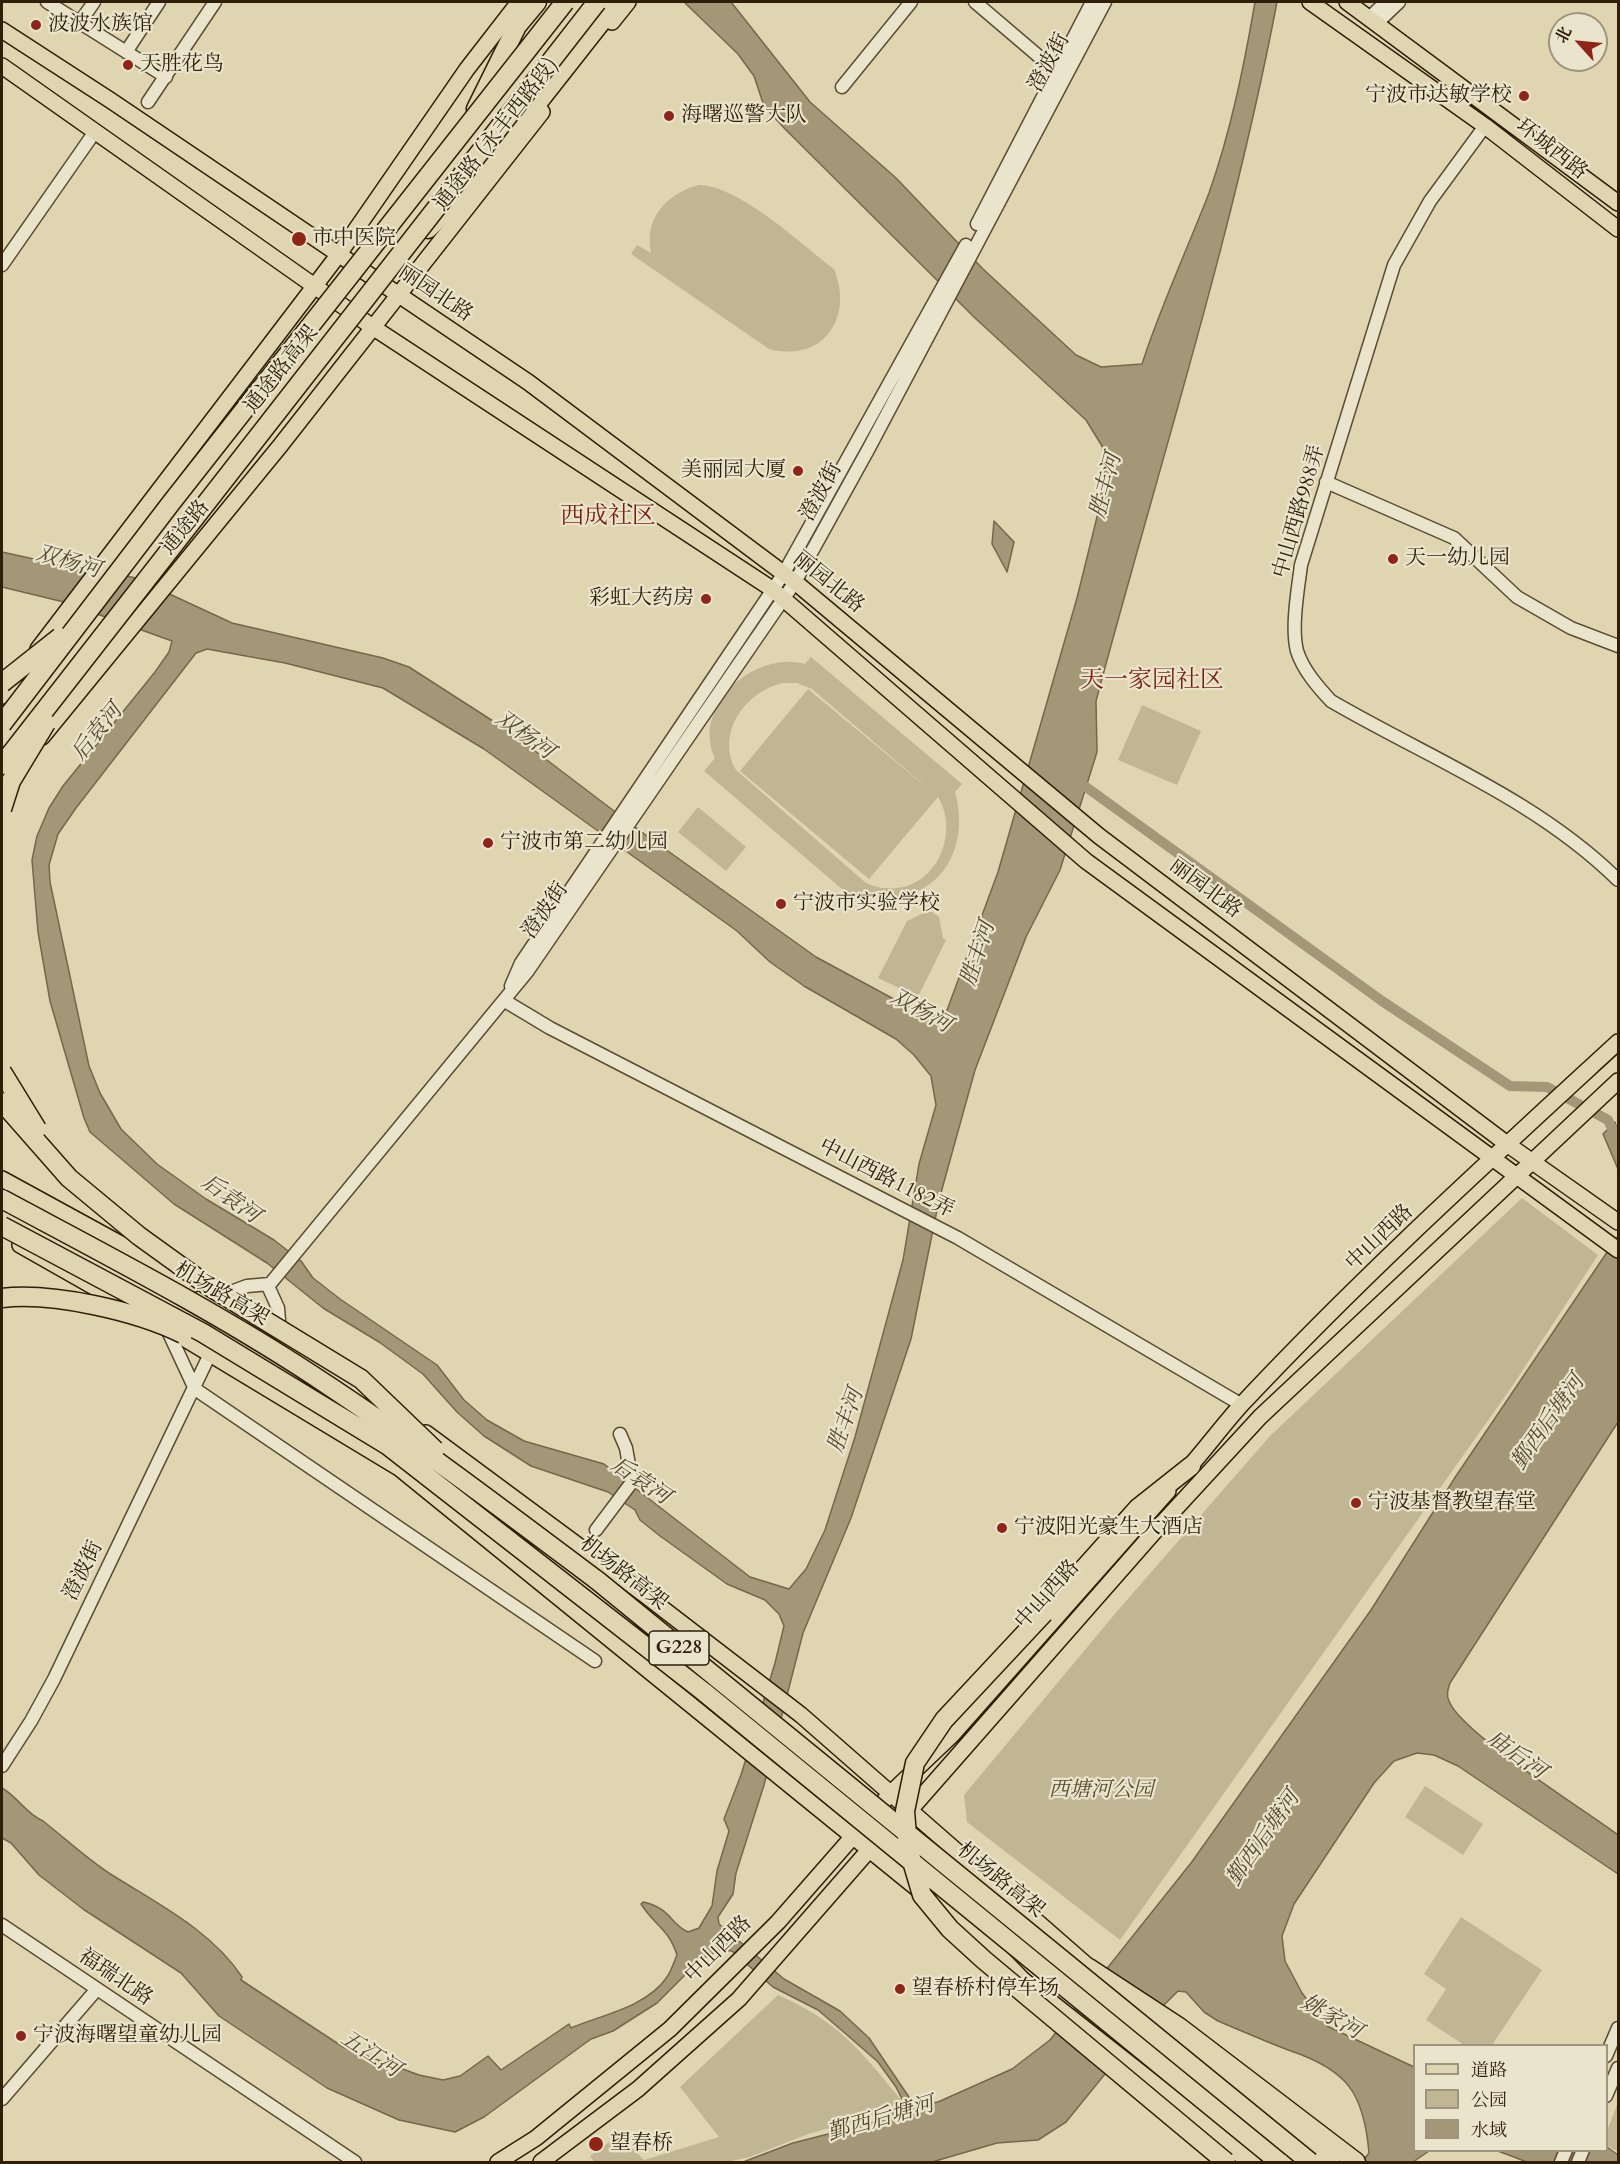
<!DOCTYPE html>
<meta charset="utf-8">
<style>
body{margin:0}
#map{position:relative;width:1620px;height:2164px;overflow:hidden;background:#dfd5b1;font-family:Cardo,"Noto Serif SC",serif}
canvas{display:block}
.frame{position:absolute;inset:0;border:3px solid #2f1e08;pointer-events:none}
.legend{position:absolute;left:1413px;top:2044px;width:195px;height:108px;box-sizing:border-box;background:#eae4cc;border:2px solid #9f957e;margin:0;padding:8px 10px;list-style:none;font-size:18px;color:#2f1e08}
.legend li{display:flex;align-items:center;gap:12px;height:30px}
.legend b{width:30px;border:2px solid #9f957e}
.north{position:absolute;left:1548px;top:12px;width:60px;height:60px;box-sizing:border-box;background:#eae4cc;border:2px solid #9f957e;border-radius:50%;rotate:297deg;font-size:16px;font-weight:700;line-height:24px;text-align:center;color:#2f1e08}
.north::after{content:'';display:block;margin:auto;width:21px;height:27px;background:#8f2418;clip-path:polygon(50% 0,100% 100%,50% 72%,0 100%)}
</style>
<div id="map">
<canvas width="1620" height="2164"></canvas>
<div class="frame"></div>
<ul class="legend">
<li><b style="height:8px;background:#dfd5b1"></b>道路</li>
<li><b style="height:16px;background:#c1b694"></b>公园</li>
<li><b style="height:16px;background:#a39778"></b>水域</li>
</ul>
<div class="north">北</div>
</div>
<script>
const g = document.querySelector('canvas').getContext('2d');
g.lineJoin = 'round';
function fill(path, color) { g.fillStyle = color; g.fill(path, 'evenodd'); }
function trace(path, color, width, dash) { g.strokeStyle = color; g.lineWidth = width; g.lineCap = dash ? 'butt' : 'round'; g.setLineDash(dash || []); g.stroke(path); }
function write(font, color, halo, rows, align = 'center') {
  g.font = font + ' Cardo,"Noto Serif SC",serif'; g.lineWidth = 4.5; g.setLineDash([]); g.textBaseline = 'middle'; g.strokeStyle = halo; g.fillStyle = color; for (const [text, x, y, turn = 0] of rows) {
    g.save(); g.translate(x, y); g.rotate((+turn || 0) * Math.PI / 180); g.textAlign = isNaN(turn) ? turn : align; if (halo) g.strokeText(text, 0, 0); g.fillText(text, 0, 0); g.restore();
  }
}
fill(new Path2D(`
 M699,185C740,186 801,244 834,269C854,318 823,363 769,349L631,254L637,245L651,253C644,218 666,194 699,185Z
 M811,657L962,784L955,792C973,857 930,911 862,895L856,901L704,771L715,758C691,706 755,650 805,664ZM783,683H797L812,689L937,796L808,689L740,771L869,879L938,797C961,835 934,894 884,888C878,888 872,885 866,883L736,770C715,733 746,691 783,683Z
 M1142,705L1201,731L1177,785L1118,760Z
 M698,807L746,847L726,871L678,832Z
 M926,912H932L939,917L943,938L946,940L918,997L878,978L907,921Z
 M1522,1198L1598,1255L1511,1388L1120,1940L967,1822L964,1795L1119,1609L1270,1436Z
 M1425,1786L1483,1824L1463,1855L1405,1817Z
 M1461,1917L1542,1970L1492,2045H1464L1426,2020L1446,1989L1424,1974Z
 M778,1995C838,2021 861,2051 901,2100L878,2115L808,2134L750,2157L727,2162H594L590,2156L619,2135L644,2160L719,2137L680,2087Z
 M1618,2102V2152L1606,2145L1607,2131Z`), '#c1b694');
const water = new Path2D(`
 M684,2H731L810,102L896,178L983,269L1076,355L1101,367L1142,364C1161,305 1187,250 1209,193C1231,131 1244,66 1255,2H1277C1232,239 1158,468 1096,701L1097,752L1060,870L1026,937L975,1070L939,1200L911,1339L851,1518L803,1633L764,1785L736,1873L733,1894L718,1917L719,1924L784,1979L840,2011L869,2038L913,2103L921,2105L938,2102L1012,2069L1050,2040L1191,1863L1371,1610L1456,1476L1618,1236V1422L1450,1683C1448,1689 1446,1695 1449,1701C1460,1732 1586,1811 1618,1835V1874L1458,1766L1434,1755L1417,1753L1394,1761L1374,1783L1294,1904L1282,1936L1285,1961L1302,1993L1327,2026L1414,2067V2150L1429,2151L1413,2162H1362L1369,2153C1364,2093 1347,2070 1291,2051C1267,2042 1242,2031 1218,2021L1204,2012L1186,1992L1178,1991L1148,2021L1066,2122L1038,2140L997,2143L932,2162H743L793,2143L871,2123L905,2105L896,2087L878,2062L846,2034L818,2010L773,1987L732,1951L720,1950L700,1960L657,2003L613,2031L591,2039L484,2117L455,2132L399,2120L327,2088L219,2016L181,1973L83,1909L39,1875L11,1843L2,1838V1788C18,1797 26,1814 43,1821C66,1839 88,1860 112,1875C158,1904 212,1931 242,1977L241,1980L343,2047L419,2075L443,2080L460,2076L488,2056L501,2070L569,2024L571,2028C601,2015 647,2007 667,1977C671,1971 674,1962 677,1955C669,1929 655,1926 641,1904L643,1902C671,1908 670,1924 688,1932L699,1928L712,1906L717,1871L729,1831L724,1819L741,1775L775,1663L784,1626L779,1614L765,1600L727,1584L660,1536L640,1520L635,1510L608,1492L531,1466L484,1436L457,1412L423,1374L379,1342L323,1308L267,1263L174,1204L90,1132L84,1118L50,1001L38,932L32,860L37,836L49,808L63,786L155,672L169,652L172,641L64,602L2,587V552L61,565L92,567L135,578L232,623L383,658L409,667L510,732L647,836L816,957L927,1017L946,1013L998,872L1077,598L1098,513L1105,469L1102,446L1086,420L975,318L785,129L764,106L754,76L738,54ZM207,649L285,663L383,688L484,749L737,931L770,962L804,986L896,1039L914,1055L931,1076L936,1105L919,1164L903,1260L855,1437L825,1530L806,1569L789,1589L750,1577L604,1464L524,1441L487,1420L464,1400L437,1365L340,1299L313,1278L301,1261L274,1240L206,1199L157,1164L121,1129L100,1093L89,1066L50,882L49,865L58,834L76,808L196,653Z
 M994,521L1014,542L1007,572L992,544Z
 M1615,1122L1618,1133V1169L1603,1134Z
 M1607,2147L1618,2155V2162H1527L1498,2151L1606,2150Z`);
fill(water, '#a39778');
trace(water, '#75674b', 1.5);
trace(new Path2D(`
 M1075,779L1382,1001L1510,1086L1547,1087L1608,1120L1618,1141`), '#a39778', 10);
const minor = new Path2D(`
 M47,2L166,77
 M975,2L1056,71
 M1369,18L1386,2
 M80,22L94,2
 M1376,24L1399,2
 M126,52L159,2
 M842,87L911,2
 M148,102L215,2
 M1485,126L1430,201L1394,265L1301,565C1298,589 1291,627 1297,651C1303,670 1318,687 1331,701C1429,758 1537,800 1618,880
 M977,224L1092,2
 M2,265L94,133
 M1326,482L1454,538L1517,597L1571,628L1618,646
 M511,986L521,963L784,573L966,245
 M505,1001L550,1028L958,1238L1242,1405
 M268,1286L278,1308L280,1333
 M220,1296L247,1286L270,1284L527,972L795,582L869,448L1105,2
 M167,1329L195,1389L595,1661
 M596,1530L632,1482L626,1448L620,1434
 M2,1766L31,1721L54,1679L210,1354
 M2,1925L355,2162
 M1606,2056L1618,2028
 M1606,2096L1618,2068
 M2,2099L97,1989
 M1561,2162L1566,2150
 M1578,2162L1583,2150`);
const major = new Path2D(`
 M1310,2L1485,126L1618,229
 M1347,2L1618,203
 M612,22L628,2
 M2,30L110,100L528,382L795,582L1099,836L1507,1144L1618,1222
 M2,66L374,328L772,589L1086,861L1618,1250
 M38,649L339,254L467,69L519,2
 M2,696L18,675
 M42,737L280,446L542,112
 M2,1179L194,1284
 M20,1245L138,1312
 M172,1331L399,1468L994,1951
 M426,1433L645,1595L801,1715L1098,1975
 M1184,1473C1204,1451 1222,1426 1242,1404C1361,1277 1491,1159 1618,1042
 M1144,2013L1332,2162
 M498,2162L536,2138L670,2029L778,1922L891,1793L952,1735L1168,1491
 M541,2162L638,2089L739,1999L869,1850L910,1810L1155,1531L1260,1417L1618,1081`);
const highway = new Path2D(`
 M476,109L517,26L537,2
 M428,229L481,175L617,2
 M1044,1613L1138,1508L1191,1466
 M987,1945L1022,1981L1252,2162
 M1089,1968L1179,2027L1356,2162`);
trace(minor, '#5b4c32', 15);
trace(major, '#2f1e08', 18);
trace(highway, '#2f1e08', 21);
trace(minor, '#eae4cc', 12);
trace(major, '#dfd5b1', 15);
trace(highway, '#dfd5b1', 18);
const highwayBridge = new Path2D(`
 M2,683L60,637
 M2,724L171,503L565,2
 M2,765L597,2
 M2,809L11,781L46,723
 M2,1072L37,1129
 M2,1102L69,1178L139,1236L207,1285L361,1379L435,1450
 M2,1199C112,1258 225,1316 329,1386C421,1447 510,1515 598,1581L1310,2162
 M2,1226L203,1333L387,1445L704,1692L1279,2162
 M2,1298C52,1292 137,1311 183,1334
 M1044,1613L944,1720L915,1763L905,1811L908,1848L922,1895L950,1929L984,1960L1226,2162`);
trace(highwayBridge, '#2f1e08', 21, []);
trace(highwayBridge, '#dfd5b1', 18);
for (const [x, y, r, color] of [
 [36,25,6,"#8f2418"],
 [128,65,6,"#8f2418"],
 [1524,96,6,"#8f2418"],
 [669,116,6,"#8f2418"],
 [299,239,8,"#8f2418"],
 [798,471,6,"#8f2418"],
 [1393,559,6,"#8f2418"],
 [706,599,6,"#8f2418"],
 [488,843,6,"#8f2418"],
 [781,904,6,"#8f2418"],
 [1356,1503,6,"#8f2418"],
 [1002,1528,6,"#8f2418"],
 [900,1989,6,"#8f2418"],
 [21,2036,6,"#8f2418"],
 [596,2144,8,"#8f2418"]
]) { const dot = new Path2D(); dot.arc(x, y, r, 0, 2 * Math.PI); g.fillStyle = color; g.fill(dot); trace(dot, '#eae4cc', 2); }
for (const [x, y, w] of [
 [679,1648,60]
]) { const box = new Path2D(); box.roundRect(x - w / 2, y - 17, w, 34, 4.5); g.fillStyle = '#eae4cc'; g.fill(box); trace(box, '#2f1e08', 1.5); }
write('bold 20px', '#2f1e08', null, [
 ["G228",679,1648]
]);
write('21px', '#2f1e08', '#eae4cc', [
 ["波波水族馆",48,25],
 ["天胜花鸟",140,65],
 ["宁波市达敏学校",1512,96,"right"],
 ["海曙巡警大队",681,116],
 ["市中医院",312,239],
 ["美丽园大厦",786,471,"right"],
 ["天一幼儿园",1405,559],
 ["彩虹大药房",694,599,"right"],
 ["宁波市第二幼儿园",500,843],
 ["宁波市实验学校",793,904],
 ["宁波基督教望春堂",1368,1503],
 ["宁波阳光豪生大酒店",1014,1528],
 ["望春桥村停车场",912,1989],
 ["宁波海曙望童幼儿园",33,2036],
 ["望春桥",610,2144]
], 'left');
write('21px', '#2f1e08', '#eae4cc', [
 ["澄波街",1050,63,-62],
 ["通途路 (永丰西路段)",497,135,-52],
 ["环城西路",1551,150,38],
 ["丽园北路",435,294,34],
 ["通途路高架",282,370,-52],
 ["澄波街",822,492,-61],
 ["中山西路988弄",1300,512,-74],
 ["通途路",186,528,-51],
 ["丽园北路",828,583,39],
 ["丽园北路",1205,889,37],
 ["澄波街",546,911,-55],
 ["中山西路1182弄",886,1179,27],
 ["中山西路",1380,1238,-44],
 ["机场路高架",221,1295,30],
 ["澄波街",84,1571,-64],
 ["机场路高架",623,1574,38],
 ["中山西路",1048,1595,-48],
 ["机场路高架",1000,1881,39],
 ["中山西路",719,1950,-45],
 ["福瑞北路",115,1978,34]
]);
write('italic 21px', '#5b4c32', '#eae4cc', [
 ["西塘河公园",1101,1791]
]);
write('italic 22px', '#58482f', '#eae4cc', [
 ["胜丰河",1107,486,-75],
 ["双杨河",68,563,16],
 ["后袁河",98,733,-51],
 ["双杨河",524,736,36],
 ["胜丰河",979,954,-72],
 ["双杨河",920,1012,29],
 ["后袁河",230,1200,36],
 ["胜丰河",847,1421,-71],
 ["鄞西后塘河",1549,1423,-55],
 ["后袁河",640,1482,34],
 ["庙后河",1516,1756,36],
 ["鄞西后塘河",1264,1839,-55],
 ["姚家河",1331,2018,30],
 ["五江河",370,2055,33],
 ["鄞西后塘河",881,2120,-16]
]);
write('24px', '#7a1f14', '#eae4cc', [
 ["西成社区",608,517],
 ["天一家园社区",1152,681]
]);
</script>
